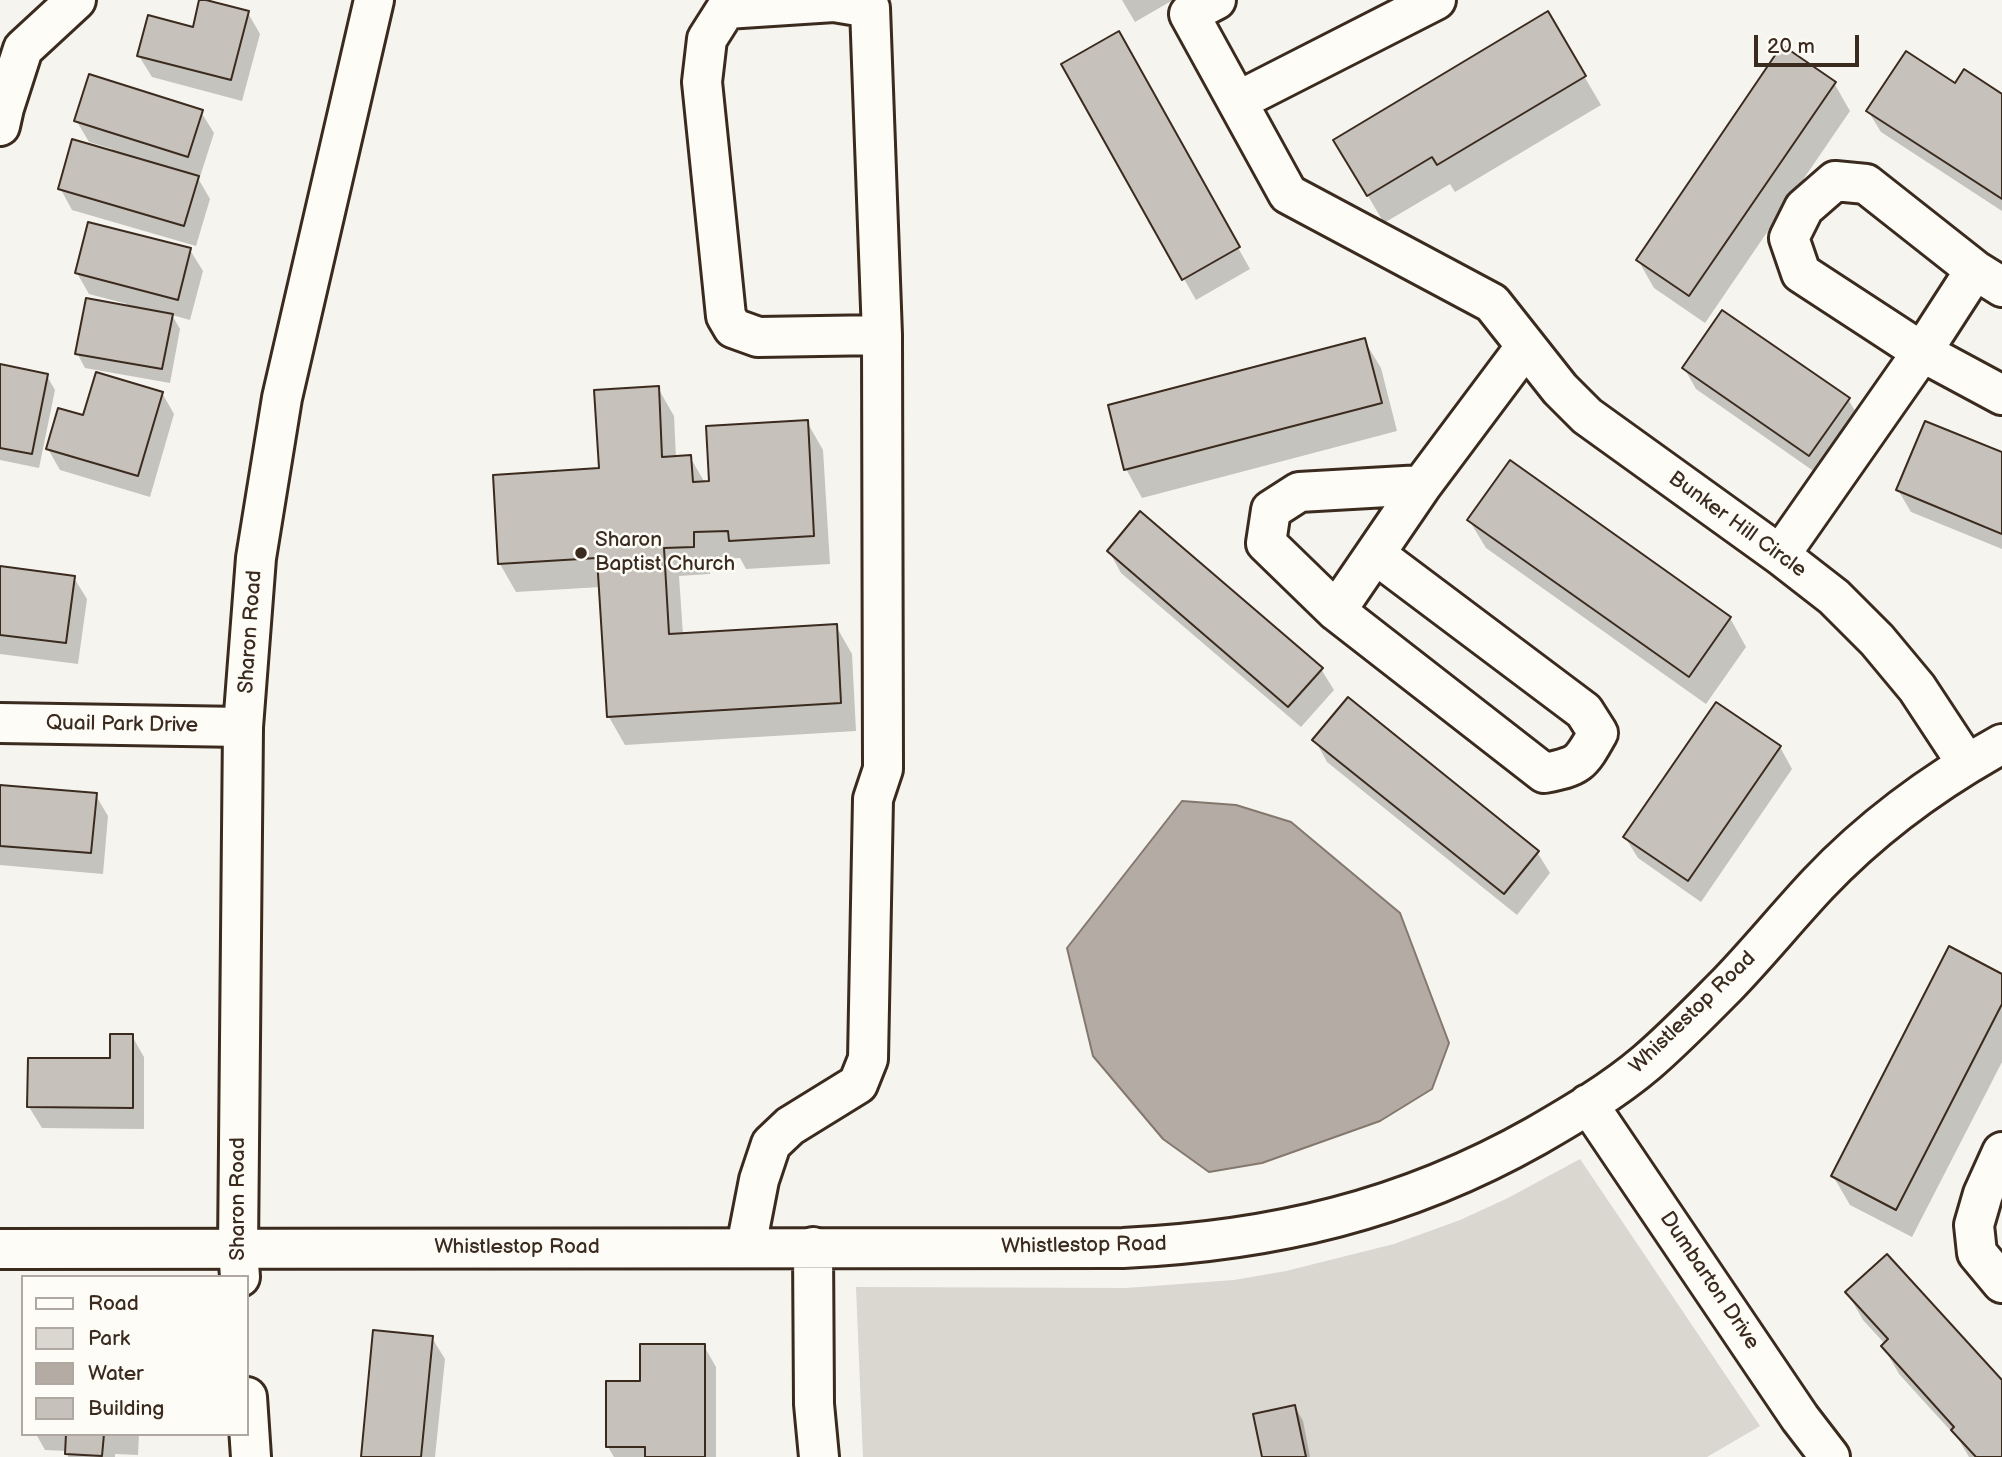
<!DOCTYPE html>
<style>
body{margin:0}
#map{position:relative;width:2002px;height:1457px;overflow:hidden;background:#f5f4ee;font-family:"Balsamiq Sans",sans-serif}
canvas{display:block}
.legend{position:absolute;left:21px;top:1275px;width:228px;height:161px;box-sizing:border-box;background:#fdfcf7;border:2px solid #afa8a0;margin:0;padding:9px 12px;list-style:none;font-size:21px;color:#3b2a1e}
.legend li{display:flex;align-items:center;gap:14px;height:35px}
.legend b{width:35px;border:2px solid #afa8a0}
.scale{position:absolute;left:1754px;top:35px;width:105px;height:32px;box-sizing:border-box;border:4px solid #3b2a1e;border-top:0;padding-left:9px;font-size:21px;line-height:24px;white-space:nowrap;color:#3b2a1e;-webkit-text-stroke:5px #fdfcf7;paint-order:stroke}
</style>
<div id="map">
<canvas width="2002" height="1457"></canvas>
<ul class="legend">
<li><b style="height:9px;background:#fdfcf7"></b>Road</li>
<li><b style="height:19px;background:#dad6d0"></b>Park</li>
<li><b style="height:19px;background:#b4aca4"></b>Water</li>
<li><b style="height:19px;background:#c7c1bb"></b>Building</li>
</ul>
<div class="scale">20 m</div>
</div>
<script>
const g = document.querySelector('canvas').getContext('2d');
g.lineJoin = 'round';
function fill(path, color) { g.fillStyle = color; g.fill(path, 'evenodd'); }
function trace(path, color, width, dash) { g.strokeStyle = color; g.lineWidth = width; g.lineCap = dash ? 'butt' : 'round'; g.setLineDash(dash || []); g.stroke(path); }
function write(font, color, halo, rows, align = 'center') {
  g.font = font + ' "Balsamiq Sans",sans-serif'; g.lineWidth = 5; g.setLineDash([]); g.textBaseline = 'middle'; g.strokeStyle = halo; g.fillStyle = color; for (const [text, x, y, turn = 0] of rows) {
    g.save(); g.translate(x, y); g.rotate((+turn || 0) * Math.PI / 180); g.textAlign = isNaN(turn) ? turn : align; if (halo) g.strokeText(text, 0, 0); g.fillText(text, 0, 0); g.restore();
  }
}
fill(new Path2D(`
 M1580,1159L1760,1426L1707,1457H863L856,1287L1126,1288L1234,1280L1286,1271L1394,1244L1460,1220L1508,1198Z`), '#dad6d0');
const water = new Path2D(`
 M1182,801L1236,805L1291,822L1400,913L1449,1043L1432,1089L1380,1121L1262,1163L1209,1172L1163,1139L1093,1056L1067,948Z`);
fill(water, '#b4aca4');
trace(water, '#84786e', 2);
fill(new Path2D(`
 M1122,0H1173L1135,22Z
 M248,13L260,34L242,101L152,77L139,56Z
 M1547,13L1601,105L1455,192L1450,184L1384,223L1352,169Z
 M1118,34L1250,269L1196,300L1063,65Z
 M1834,83L1850,111L1705,323L1654,288L1638,260Z
 M2002,96V211L1881,132L1868,111Z
 M201,112L214,133L199,180L210,199L196,246L72,210L60,188L111,152L112,149L89,142L76,120Z
 M190,250L203,271L190,320L172,315L180,329L170,383L85,368L77,353L127,307V304L89,294L77,273Z
 M1364,340L1381,368L1397,431L1142,498L1126,469Z
 M0,366L47,376L55,390L39,468L0,460Z
 M1684,368L1848,399L1861,421L1822,477L1696,389Z
 M658,388L674,416L676,458L690,457L705,483H711L807,422L823,450L830,564L746,569L740,558L709,560L710,574L679,576L683,635L836,626L852,654L856,731L625,745L609,717L601,587L516,592L500,564L601,470Z
 M162,393L174,414L150,497L60,470L48,449Z
 M2002,454V549L1911,512L1898,490Z
 M1511,462L1730,618L1746,647L1706,704L1486,548L1469,520Z
 M1109,551L1321,669L1334,690L1301,727L1121,573Z
 M0,568L74,578L87,599L78,664L0,654Z
 M1315,740L1537,852L1550,873L1517,915L1327,762Z
 M1780,747L1792,769L1701,902L1638,858L1625,837Z
 M0,786L95,794L108,816L103,874L0,865Z
 M2002,976V1062L1912,1237L1850,1205L1833,1176Z
 M132,1036L144,1057V1129L42,1128L29,1107L111,1060Z
 M1847,1292L2002,1383V1457H1969L1959,1440L1899,1374L1883,1346L1885,1344L1863,1320Z
 M432,1338L445,1359L435,1457H362Z
 M704,1346L716,1367V1457H614L608,1447L641,1383Z
 M1295,1407L1303,1421L1310,1457H1264Z
 M36,1434H139L138,1455L115,1454V1457H68L67,1451L45,1450Z`), '#0003');
const building = new Path2D(`
 M199,0H206L249,11L231,80L137,56L148,15L193,27Z
 M1548,11L1586,76L1437,165L1432,157L1367,196L1333,140Z
 M1119,31L1240,247L1182,280L1061,64Z
 M1782,45L1836,82L1689,296L1636,260Z
 M1906,51L1955,83L1964,69L2002,94V199L1866,111Z
 M89,74L203,110L188,157L74,121Z
 M72,139L199,176L184,226L58,189Z
 M88,222L191,248L178,300L75,273Z
 M86,298L173,314L162,369L75,354Z
 M1722,310L1850,398L1809,456L1682,368Z
 M1365,338L1382,403L1124,470L1108,405Z
 M0,364L48,374L32,454L0,448Z
 M96,372L163,392L138,476L46,449L58,408L83,415Z
 M659,386L662,457L691,455L693,482L709,481L706,426L808,420L814,536L729,541L728,531L694,532V547L664,548L669,634L837,624L841,703L607,717L597,558L498,564L493,475L599,468L594,390Z
 M1925,421L2002,452V534L1896,490Z
 M1510,460L1731,617L1689,677L1467,520Z
 M1140,511L1323,668L1288,707L1107,551Z
 M0,566L75,576L66,643L0,635Z
 M1348,697L1539,851L1504,894L1312,740Z
 M1716,702L1781,746L1688,881L1623,837Z
 M0,785L97,793L91,853L0,846Z
 M1949,946L2002,974V1004L1896,1210L1831,1176Z
 M110,1034H133V1108L27,1107L28,1058H110Z
 M1887,1254L2002,1380V1457H1976L1951,1430L1954,1427L1881,1346L1888,1339L1845,1292Z
 M373,1330L433,1336L421,1457H361Z
 M640,1344H705V1457H645V1447H606V1381H640Z
 M1295,1405L1306,1457H1262L1253,1414Z
 M66,1434H104L102,1456L65,1454Z`);
fill(building, '#c7c1bb');
trace(building, '#3b2a1e', 2);
const minor = new Path2D(`
 M1216,0L1189,14L1288,194L1492,303L1560,389L1587,416L1780,555L1834,597L1877,640L1917,688L1967,764
 M1238,101L1436,0
 M0,126L4,108L23,49L76,0
 M2002,287L1975,270L1866,184L1835,181L1804,208L1789,238L1801,273L1922,352L2002,395
 M1422,485L1336,611L1266,543L1271,510L1299,492L1422,485L1526,346
 M1780,555L1922,352L1975,270
 M1336,611L1544,773C1579,766 1580,765 1598,733L1584,711L1375,554
 M0,723L243,727
 M1588,1104L1800,1418L1830,1457
 M2002,1152L1983,1194L1974,1225L1977,1253L2002,1283
 M746,1247L759,1180L771,1144L790,1126L858,1084L868,1059L873,799L883,769L882,335L870,8L834,2L726,9L707,39L702,82L726,316L733,328L758,337L882,335
 M813,1247L814,1404L819,1457
 M0,1249L1123,1248C1272,1241 1405,1210 1536,1136C1574,1114 1613,1091 1646,1063C1674,1039 1700,1012 1726,986C1758,953 1787,917 1818,884C1871,828 1935,781 2002,744`);
const major = new Path2D(`
 M240,1277L238,1249L243,727L256,558L282,398L374,0
 M247,1397L251,1457`);
trace(minor, '#3b2a1e', 44);
trace(major, '#3b2a1e', 44);
trace(minor, '#fdfcf7', 38);
trace(major, '#fdfcf7', 38);
for (const [x, y, r, color] of [
 [581,553,7,"#3b2a1e"]
]) { const dot = new Path2D(); dot.arc(x, y, r, 0, 2 * Math.PI); g.fillStyle = color; g.fill(dot); trace(dot, '#fdfcf7', 2.5); }
write('21px', '#3b2a1e', '#fdfcf7', [
 ["Bunker Hill Circle",1737,525,36],
 ["Sharon Road",251,632,-86],
 ["Quail Park Drive",122,725,1],
 ["Whistlestop Road",1693,1013,-44],
 ["Sharon Road",239,1199,-90],
 ["Whistlestop Road",1084,1246,-1],
 ["Whistlestop Road",517,1248],
 ["Dumbarton Drive",1709,1281,56]
]);
write('21px', '#3b2a1e', '#fdfcf7', [
 ["Sharon",595,541],
 ["Baptist Church",595,565]
], 'left');
</script>
